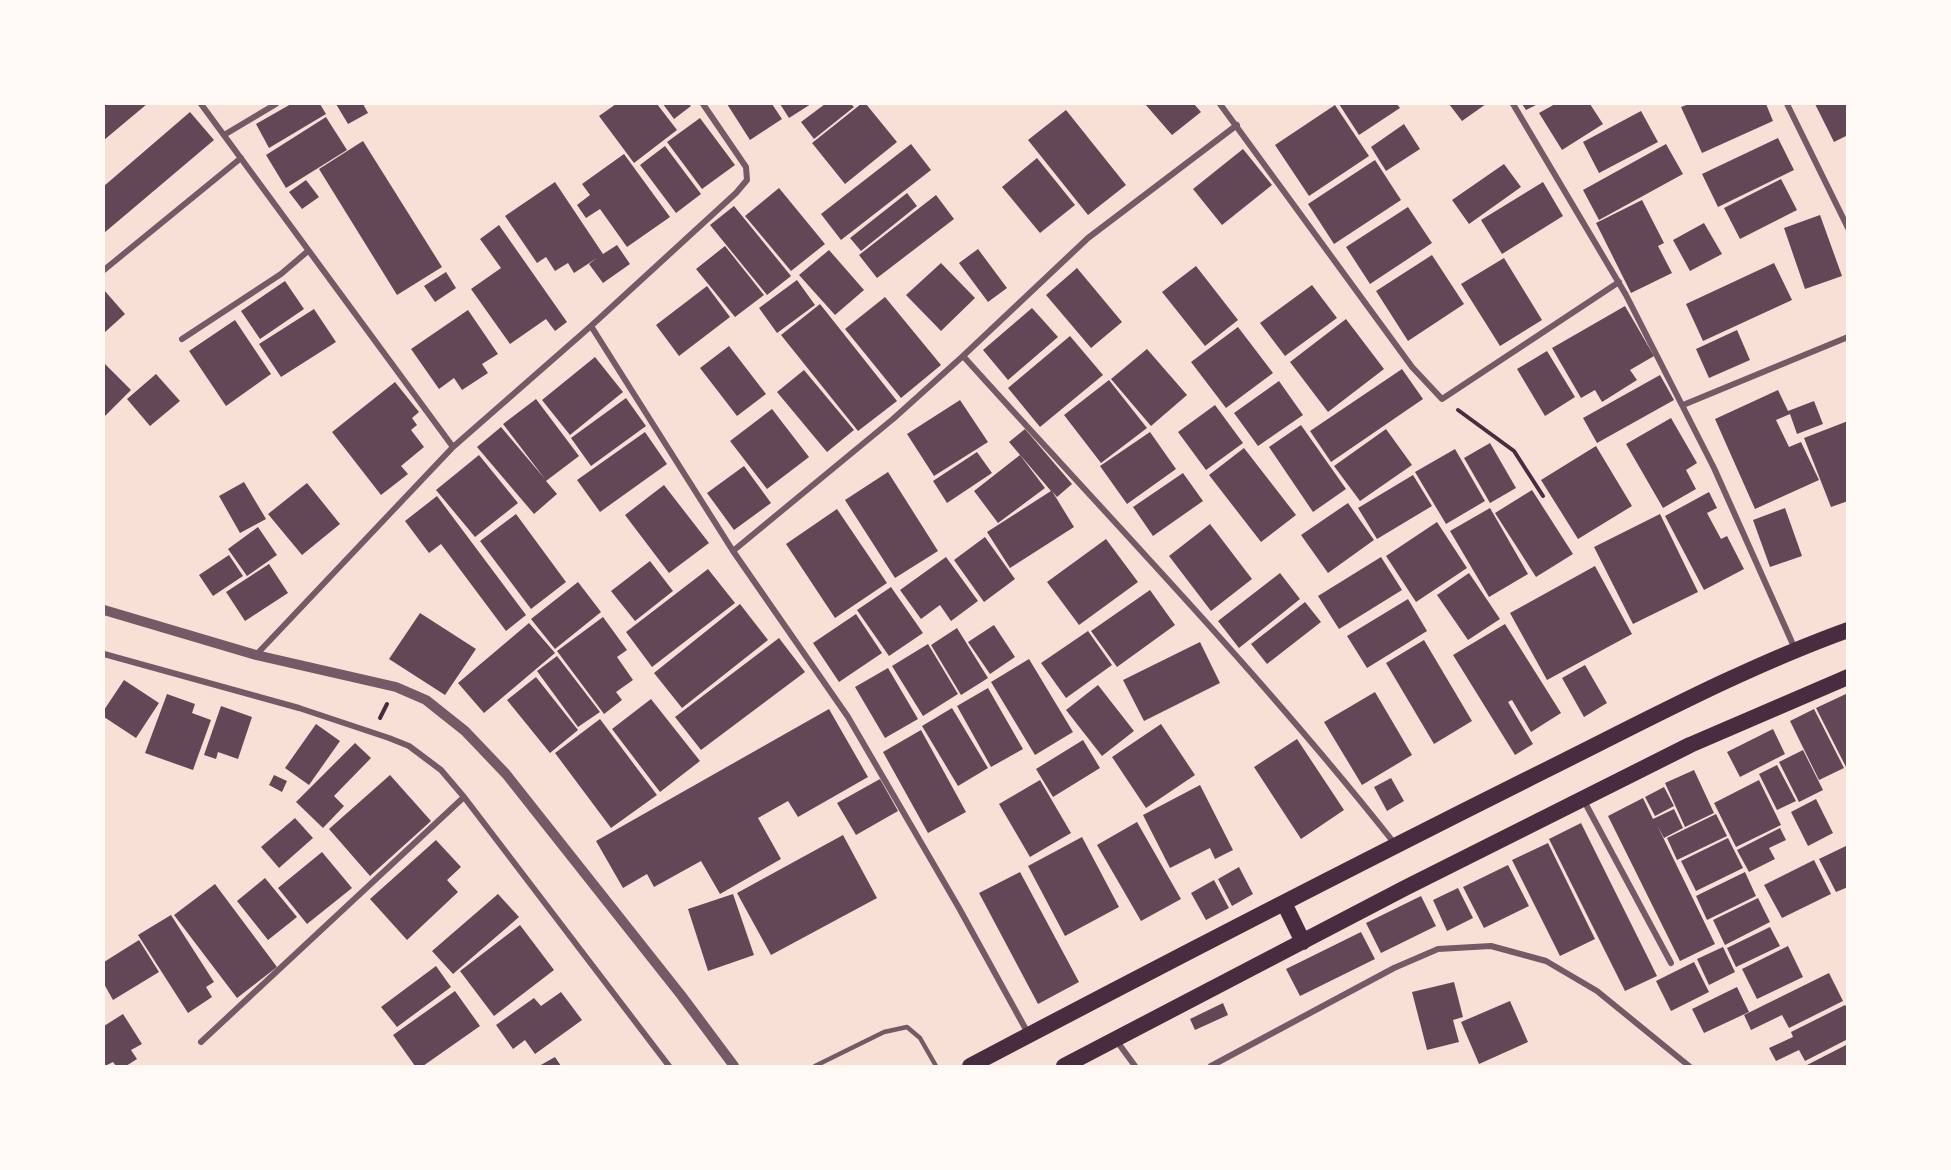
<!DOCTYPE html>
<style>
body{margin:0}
#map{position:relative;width:1951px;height:1170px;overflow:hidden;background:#f7e1d7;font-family:"Public Sans",sans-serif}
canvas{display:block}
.frame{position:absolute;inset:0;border:105px solid #fffaf5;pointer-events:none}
</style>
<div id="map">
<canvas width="1951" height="1170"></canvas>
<div class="frame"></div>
</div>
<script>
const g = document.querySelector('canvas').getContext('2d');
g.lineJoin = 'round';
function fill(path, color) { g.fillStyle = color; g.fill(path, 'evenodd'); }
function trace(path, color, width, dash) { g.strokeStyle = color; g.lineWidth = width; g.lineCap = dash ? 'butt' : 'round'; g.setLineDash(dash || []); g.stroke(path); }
fill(new Path2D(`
 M104,104H147L104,140Z
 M291,104H320L326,114L269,148L256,124Z
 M336,104H363L368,113L348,124Z
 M616,104H657L677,130L634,163L599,116Z
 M663,104H689L691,106L674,119Z
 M727,104H772L782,119L750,140Z
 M780,104H811L789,118Z
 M825,104H851L854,107L814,139L801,122Z
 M861,104H866L897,142L845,184L812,143Z
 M1145,104H1194L1201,112L1172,135Z
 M1339,104H1397L1400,108L1359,135Z
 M1449,104H1486L1462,121Z
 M1522,104H1538L1526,110Z
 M1555,104H1590L1603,124L1562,150L1539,113Z
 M1689,104H1766L1773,121L1702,153L1681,107Z
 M1815,104H1848V135L1834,142Z
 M1335,105L1369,156L1309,196L1275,145Z
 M1066,110L1126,185L1088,215L1028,140Z
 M1641,111L1658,142L1599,173L1583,142Z
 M190,112L214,140L104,233V186Z
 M326,117L347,150L286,188L266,155Z
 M700,118L735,165L702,189L667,142Z
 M1404,124L1420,149L1386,171L1371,147Z
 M1778,138L1794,170L1718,207L1702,174Z
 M363,141L442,267L397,295L319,169Z
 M911,144L931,170L841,240L821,214Z
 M1666,144L1683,174L1599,220L1583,190Z
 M665,146L701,194L676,213L640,165Z
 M1243,149L1272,185L1222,225L1193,189Z
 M624,154L670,217L627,247L600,209L586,218L577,205L590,195L582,184Z
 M1037,158L1075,205L1040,233L1002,187Z
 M1375,160L1401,200L1334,244L1308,204Z
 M1504,164L1521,187L1469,224L1452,200Z
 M1781,179L1797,210L1740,239L1724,208Z
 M306,180L319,197L302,209L289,192Z
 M555,182L603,254L617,245L630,264L603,283L589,264L597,258L574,273L568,263L555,271L546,257L537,263L505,216Z
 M1543,182L1563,216L1502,254L1481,220Z
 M779,188L825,244L791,271L745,216Z
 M907,193L917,206L861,251L850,238Z
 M936,195L954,219L877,278L859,255Z
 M1642,200L1664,243L1658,246L1672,273L1631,293L1596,223Z
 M734,206L791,276L767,295L710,225Z
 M1408,207L1432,243L1370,284L1346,247Z
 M1820,215L1842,276L1805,289L1784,228Z
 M1704,223L1722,254L1690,271L1673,240Z
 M499,225L567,322L555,331L546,319L510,344L471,289L501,268L480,239Z
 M725,246L764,295L735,317L696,269Z
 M978,249L1007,288L988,302L959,263Z
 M829,250L864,290L835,315L799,275Z
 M1432,255L1464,304L1408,341L1376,291Z
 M1504,258L1542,320L1500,346L1461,284Z
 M941,263L975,298L941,331L906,295Z
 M1774,263L1792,300L1703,341L1686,304Z
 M1196,266L1238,320L1205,346L1162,292Z
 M1077,268L1122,322L1091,348L1046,295Z
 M446,272L456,288L435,302L424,286Z
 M797,280L815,305L777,333L759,308Z
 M285,281L304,309L260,339L241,311Z
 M1312,285L1337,318L1285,356L1260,323Z
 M707,286L730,317L679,356L656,325Z
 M104,290L125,314L104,333Z
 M885,297L941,365L901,398L845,329Z
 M820,304L897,401L858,431L781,335Z
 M1625,306L1654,356L1630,370L1637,380L1602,402L1595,390L1581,398L1552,348Z
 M1032,308L1058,337L1008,380L983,350Z
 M314,309L336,342L281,377L259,344Z
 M468,310L498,354L482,364L488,373L462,390L454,378L439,389L411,349Z
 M1346,319L1384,369L1328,412L1290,362Z
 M235,320L271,374L226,406L189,351Z
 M1238,327L1273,373L1226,408L1191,362Z
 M1737,330L1750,360L1709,378L1696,349Z
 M1070,336L1103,375L1040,427L1008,388Z
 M729,346L766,394L737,416L700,368Z
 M1147,349L1187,395L1151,426L1111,379Z
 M1547,351L1575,397L1545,416L1517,369Z
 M595,357L623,392L570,435L542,400Z
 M104,363L131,390L104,417Z
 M1402,369L1423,399L1331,462L1310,431Z
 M804,370L854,430L827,452L777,392Z
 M156,374L180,401L150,426L127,399Z
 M1660,375L1674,400L1597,443L1583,418Z
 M1109,380L1147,428L1101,463L1064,415Z
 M1279,381L1303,415L1258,446L1234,413Z
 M395,382L419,412L412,418L417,425L411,430L424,447L401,466L408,474L381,495L332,432Z
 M1778,390L1788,411L1814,401L1823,424L1797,434L1790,414L1776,420L1789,447L1801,442L1819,480L1755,509L1715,419Z
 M626,398L646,426L591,466L571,438Z
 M536,399L579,456L546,481L557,494L534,514L477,447L501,427L545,479L503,424Z
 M960,400L988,442L934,476L907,434Z
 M1215,405L1243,443L1206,470L1178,432Z
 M772,409L809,457L767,489L730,441Z
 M1671,418L1697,463L1686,470L1696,489L1663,508L1626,444Z
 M1848,421V501L1831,507L1804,438Z
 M1301,425L1346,489L1313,512L1269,447Z
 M1025,429L1072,484L1057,497L1052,491L1074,527L1010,568L987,532L1051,491L1009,442Z
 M1386,429L1412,465L1360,501L1334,466Z
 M645,432L667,464L600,512L577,480Z
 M1150,432L1176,469L1127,504L1100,466Z
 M1490,443L1516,488L1490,503L1464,458Z
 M1596,446L1632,506L1578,539L1541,480Z
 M1244,448L1296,515L1261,542L1209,475Z
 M1455,449L1485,501L1446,524L1415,472Z
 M977,452L992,473L947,503L933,481Z
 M479,455L518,503L475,537L436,490Z
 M1020,455L1045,488L998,523L974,491Z
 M744,466L771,503L734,530L707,493Z
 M888,472L938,551L895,578L845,500Z
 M1183,473L1203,501L1153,536L1133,507Z
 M1413,475L1432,506L1377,539L1358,508Z
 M244,482L266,519L240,533L219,496Z
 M307,483L340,524L302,555L268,514Z
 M664,485L709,543L669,573L625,515Z
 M1532,490L1573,554L1536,577L1495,513Z
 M1709,492L1717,508L1707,513L1721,539L1727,536L1744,569L1704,590L1665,516Z
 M437,496L526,615L506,631L441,544L429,553L405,521Z
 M1348,503L1374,540L1328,573L1301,535Z
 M1490,508L1528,574L1489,597L1450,531Z
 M1785,508L1802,556L1770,567L1753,520Z
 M837,509L887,583L835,618L786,544Z
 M516,514L566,582L531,609L480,541Z
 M1660,514L1698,592L1633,624L1594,547Z
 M1437,522L1467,568L1416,602L1386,556Z
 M1210,524L1252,579L1211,611L1169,556Z
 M258,527L277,555L247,576L228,549Z
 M985,537L1015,579L984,602L954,560Z
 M1106,539L1138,582L1079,625L1047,582Z
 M229,555L243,576L213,596L199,575Z
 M946,557L978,601L951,621L940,605L921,619L900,590Z
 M1381,557L1402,590L1339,629L1318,596Z
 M650,561L673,591L635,621L611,591Z
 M269,564L288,593L245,621L226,592Z
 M1595,566L1632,634L1547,680L1510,613Z
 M708,569L735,603L652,667L626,632Z
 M1280,573L1300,599L1239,648L1218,621Z
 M1469,573L1500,619L1468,640L1437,595Z
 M578,582L601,612L555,649L531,619Z
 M891,587L923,633L889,656L857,610Z
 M1150,590L1175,625L1117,667L1091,631Z
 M1408,599L1427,631L1367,668L1347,636Z
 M1305,602L1321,622L1267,664L1251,644Z
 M740,604L768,640L682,708L654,673Z
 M420,613L476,649L445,695L389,659Z
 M856,614L882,653L839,682L813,643Z
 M603,617L627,650L617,657L633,680L616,692L622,700L604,714L557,651Z
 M529,623L555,653L484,713L458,683Z
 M1505,624L1561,713L1531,732L1512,700L1508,702L1533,744L1515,755L1453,655Z
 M994,625L1015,657L990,674L968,642Z
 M957,628L988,678L961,695L931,645Z
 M1088,631L1112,665L1066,698L1041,663Z
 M779,638L805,672L701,750L675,717Z
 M1424,640L1472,721L1434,744L1386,663Z
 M1200,642L1220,683L1144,721L1123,680Z
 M928,644L958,694L923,716L892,666Z
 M557,656L600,712L578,727L537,671Z
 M1029,659L1073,732L1035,755L991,682Z
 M1585,665L1607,703L1584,717L1562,678Z
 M888,668L918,719L885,738L855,687Z
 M536,677L578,730L550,753L507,700Z
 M124,680L159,703L136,738L104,717V710Z
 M1098,685L1134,731L1102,756L1066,710Z
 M988,688L1023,749L991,767L957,706Z
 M1375,692L1412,755L1362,785L1324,722Z
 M1848,693V766L1846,767L1816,708Z
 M167,694L195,704L192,713L211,720L193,770L145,753Z
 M651,699L700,761L660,792L612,729Z
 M221,706L252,717L238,759L218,752L216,759L204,755Z
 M952,708L988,768L958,786L922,726Z
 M829,709L868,777L798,817L788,801L758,818L781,859L720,894L701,861L654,887L647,874L623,888L596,841Z
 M1814,709L1844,768L1819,780L1790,721Z
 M600,719L657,795L611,828L555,753Z
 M316,724L340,741L309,785L285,768Z
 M1161,724L1195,775L1146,808L1112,757Z
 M1773,729L1785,754L1740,777L1727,752Z
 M921,730L966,812L928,833L883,752Z
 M1297,739L1344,810L1301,839L1254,767Z
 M1083,740L1100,768L1053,797L1036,769Z
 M355,743L371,758L334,796L344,806L323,828L296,802Z
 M1803,750L1823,790L1799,802L1779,762Z
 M1777,765L1796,801L1777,810L1759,774Z
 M1694,770L1714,813L1685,827L1665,783Z
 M274,775L287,781L282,792L269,785Z
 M390,775L431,821L370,876L329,829Z
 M1391,778L1404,801L1387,811L1374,787Z
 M880,779L898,811L856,835L837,803Z
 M1040,780L1071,833L1030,857L999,804Z
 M1759,780L1781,825L1736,847L1714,803Z
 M1200,785L1233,850L1215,859L1210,848L1170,868L1143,815Z
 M1664,787L1674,806L1655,816L1645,797Z
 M1643,798L1653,819L1674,809L1683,828L1664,838L1657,825L1715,944L1680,961L1608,816Z
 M1816,799L1833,833L1808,846L1791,812Z
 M1716,814L1727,836L1677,860L1667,838Z
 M295,818L313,838L279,868L261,847Z
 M1137,822L1181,899L1141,921L1097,845Z
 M1581,823L1657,976L1625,991L1549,839Z
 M1780,828L1786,840L1769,848L1775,859L1749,872L1737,850Z
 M843,835L877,898L771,955L737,893Z
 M1082,837L1119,907L1065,936L1028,866Z
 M1728,838L1743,868L1696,891L1681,861Z
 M436,840L461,867L447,880L458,892L407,940L370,899Z
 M1548,843L1595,939L1560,956L1512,860Z
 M1848,845V887L1836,892L1819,859Z
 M322,852L352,888L307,924L278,888Z
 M1814,860L1831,894L1782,918L1764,885Z
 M1508,865L1529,906L1484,928L1463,887Z
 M1239,867L1253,894L1232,906L1218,879Z
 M1020,872L1079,982L1038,1004L979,893Z
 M1745,872L1756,896L1707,920L1696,896Z
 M265,878L297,917L268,940L237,901Z
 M1214,880L1229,908L1206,920L1191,893Z
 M215,884L277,967L237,998L174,915Z
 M1458,888L1473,918L1447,931L1433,900Z
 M498,894L519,917L453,974L432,951Z
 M733,894L754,955L708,971L688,909Z
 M1421,896L1436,926L1381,953L1366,923Z
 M1758,898L1770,922L1725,945L1713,920Z
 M171,915L214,982L206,987L212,997L188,1013L138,935Z
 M520,925L554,970L494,1016L460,971Z
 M1770,927L1780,946L1736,967L1727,948Z
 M1361,932L1375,959L1300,996L1286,969Z
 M139,940L159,972L113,1000L104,984V962Z
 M1788,946L1803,977L1757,999L1742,969Z
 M1723,947L1735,972L1709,985L1697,959Z
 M1694,962L1709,992L1671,1011L1656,981Z
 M436,966L451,987L397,1027L381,1007Z
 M1829,973L1843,1001L1789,1028L1782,1015L1751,1030L1744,1015Z
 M1454,982L1463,1017L1453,1020L1459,1042L1427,1050L1412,992Z
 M1737,987L1749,1012L1704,1033L1692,1009Z
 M455,991L480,1026L423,1066H415L393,1035Z
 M561,992L582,1020L535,1054L525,1040L513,1049L496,1025L534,998L541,1006Z
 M1510,1001L1528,1042L1479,1064L1461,1022Z
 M1223,1003L1228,1015L1195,1030L1190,1019Z
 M1845,1005L1848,1009V1039L1805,1061L1799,1050L1776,1061L1769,1048L1793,1037L1791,1032Z
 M123,1014L142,1044L131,1050L137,1059L126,1066H116L113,1062L105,1066L104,1063V1026Z
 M1848,1044V1066H1807V1065Z
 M555,1057L561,1066H539Z`), '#644757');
trace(new Path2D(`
 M1458,410L1514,451L1543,496
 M380,718L387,704`), '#4a2c40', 4);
trace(new Path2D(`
 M815,1066L884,1032L907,1027L920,1038L936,1066`), '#755966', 4.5);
trace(new Path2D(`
 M201,104L453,447
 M1220,104L1412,367L1442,399L1619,282
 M1513,104L1626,295L1714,468L1795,649
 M1787,104L1848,228
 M224,135L276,104
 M104,270L241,158
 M591,326L733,551L848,717L959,908L1029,1035
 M182,339L281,274L308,251
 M963,356L1088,238L1237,125
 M1683,405L1848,337
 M733,551L893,419L963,356C1108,517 1260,673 1395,844
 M104,654L299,708L389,738L409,746L441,770L464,797L669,1066
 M256,655L453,447L591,326L736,193L747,180L746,167L703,104
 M1583,799L1671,963
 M1116,1040L1135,1066
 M201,1042L464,797
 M1211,1066L1394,968L1438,949L1491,946L1546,961L1597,991L1689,1066`), '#755966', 6);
trace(new Path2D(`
 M104,610L256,655L396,687L426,700L465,731L506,774L681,995L734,1066`), '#755966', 10);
trace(new Path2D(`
 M1284,903L1303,942
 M970,1066C1154,969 1340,873 1526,780C1632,728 1737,670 1848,630
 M1064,1066L1405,888L1690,745L1848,677`), '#4a2c40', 16);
</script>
